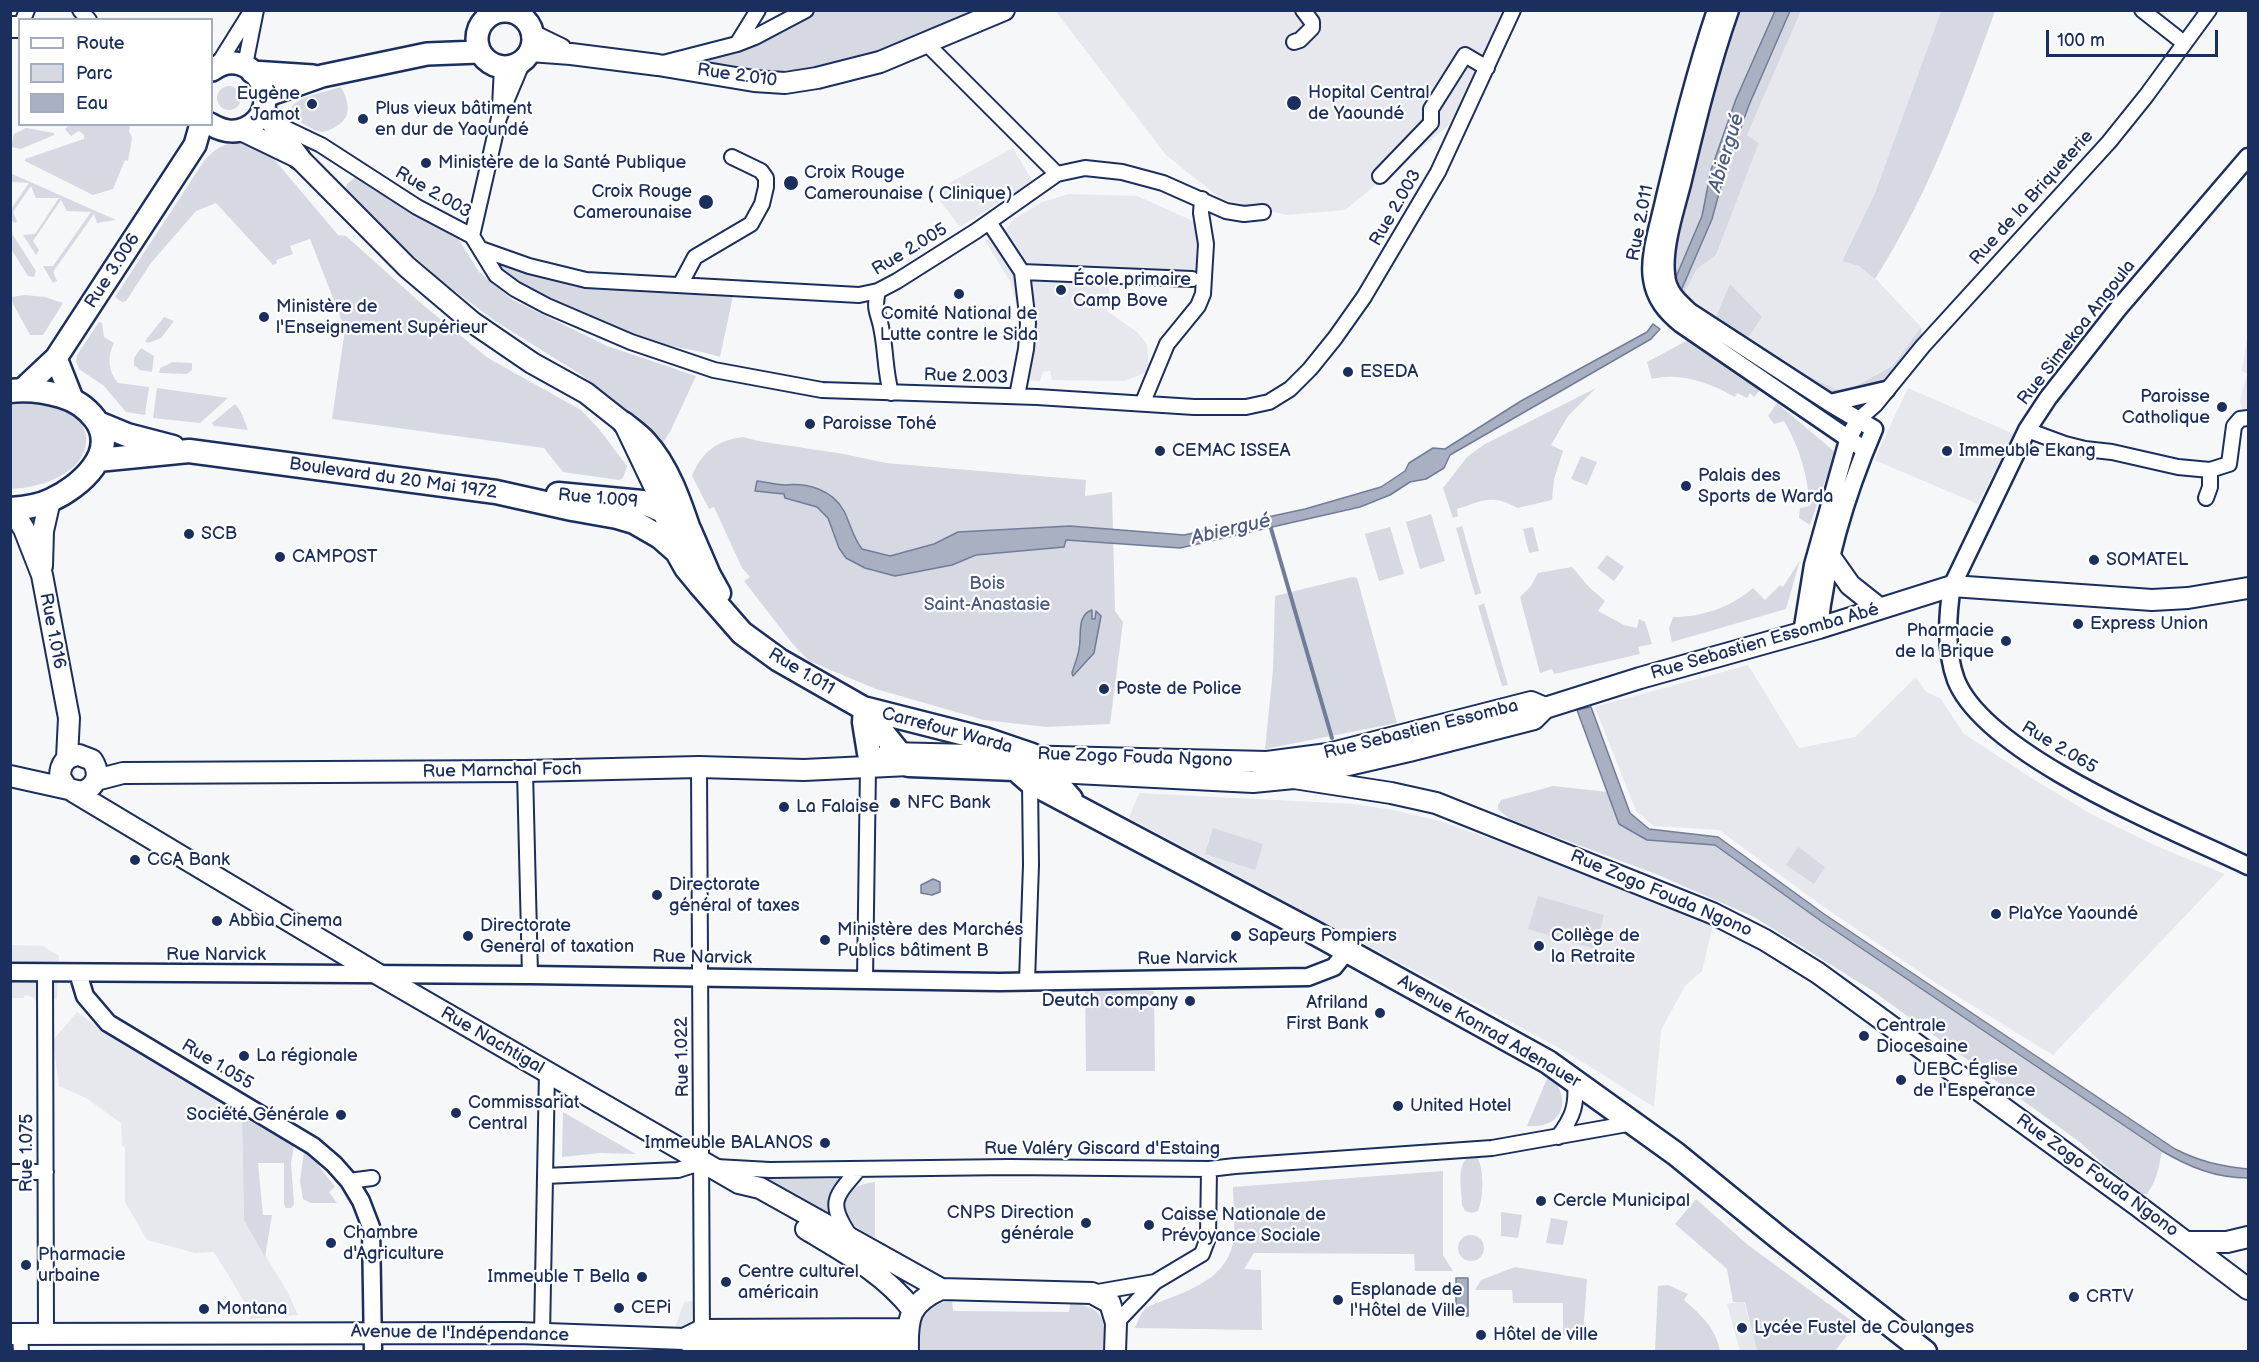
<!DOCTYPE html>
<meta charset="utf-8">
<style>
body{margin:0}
#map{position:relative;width:2259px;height:1362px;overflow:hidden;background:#f6f7f9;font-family:"Balsamiq Sans",sans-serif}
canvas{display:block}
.frame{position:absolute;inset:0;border:12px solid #1b2f5e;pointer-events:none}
.legend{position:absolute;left:18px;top:18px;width:195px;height:108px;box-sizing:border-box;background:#fff;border:2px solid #a4acbf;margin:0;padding:8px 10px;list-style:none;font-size:18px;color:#1b2f5e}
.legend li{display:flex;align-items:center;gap:12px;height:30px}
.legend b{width:30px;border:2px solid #a4acbf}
.scale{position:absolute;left:2046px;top:30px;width:172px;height:27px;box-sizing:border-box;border:3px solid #1b2f5e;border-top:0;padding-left:8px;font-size:18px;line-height:21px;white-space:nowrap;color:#1b2f5e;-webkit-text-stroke:4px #fff;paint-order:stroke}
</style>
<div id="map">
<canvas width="2259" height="1362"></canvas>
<div class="frame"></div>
<ul class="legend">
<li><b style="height:8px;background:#fff"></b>Route</li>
<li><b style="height:16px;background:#d6d9e2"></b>Parc</li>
<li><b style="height:16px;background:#a9b0c1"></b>Eau</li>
</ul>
<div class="scale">100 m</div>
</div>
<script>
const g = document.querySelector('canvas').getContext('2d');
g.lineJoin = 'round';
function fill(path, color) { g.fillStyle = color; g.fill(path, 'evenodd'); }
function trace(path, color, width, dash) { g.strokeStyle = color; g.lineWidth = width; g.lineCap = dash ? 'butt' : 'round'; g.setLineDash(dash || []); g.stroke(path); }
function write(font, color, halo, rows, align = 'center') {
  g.font = font + ' "Balsamiq Sans",sans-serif'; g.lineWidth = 4.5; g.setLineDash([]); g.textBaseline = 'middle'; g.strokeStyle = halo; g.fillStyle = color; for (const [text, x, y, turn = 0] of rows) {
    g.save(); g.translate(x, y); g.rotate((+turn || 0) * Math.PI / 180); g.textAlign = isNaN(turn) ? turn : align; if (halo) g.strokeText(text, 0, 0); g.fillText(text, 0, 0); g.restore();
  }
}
fill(new Path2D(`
 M1061,10L1511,11L1478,79L1447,127L1345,210L1287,215L1221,199L1166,155L1057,13Z
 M1801,11H1941L1875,193L1842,260L1859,266L1875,278L1921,327L1892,365L1848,390L1835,389L1772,356L1746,339L1731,284L1716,317H1710L1682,298L1697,269L1716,255L1759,143L1747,135Z
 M1013,148L1033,182L960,227L938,198L940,188Z
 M1069,194L1137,196L1200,224L1202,259L1196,287L1110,281L1107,311L1137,332L1147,344L1149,371L1125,381L1052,380L1050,371L1043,372L1040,381L1022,380L1024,332L1010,281L985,241L1006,229L1014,219L1042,202Z
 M2248,331V416H2244L2240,401L2247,374L2242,371Z
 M1908,388L2014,434L1978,504L1874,460Z
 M1748,665L1799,748L1855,737L1916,677L1926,692L1940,698L1964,734L2033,779L2091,814L2154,845L2225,874L2053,1055L1936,983L1821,905L1719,830L1654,826L1636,811L1595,707Z
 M1139,793L1354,804L1393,810L1436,820L1589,872L1714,921L1702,971L1685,986L1661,1030L1654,1107L1565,1051L1129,818Z
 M11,945L43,946L59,956L57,999L36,1001L33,997L25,995L24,998H11Z
 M77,1012L101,1029L242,1117L244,1220L288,1293L298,1315L249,1319L250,1311L214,1252L195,1253L147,1240L125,1202V1147L122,1146L121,1123L86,1098L59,1086L53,1040Z
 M701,1300L699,1330L673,1333L684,1302Z
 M1744,1301L1757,1351H1740L1727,1304Z
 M99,1349L266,1350L274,1351H78Z`), '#e6e8ee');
fill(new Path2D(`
 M818,11H974C912,38 848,68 780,71C754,73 727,66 702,61L777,34Z
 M1730,11H1775L1736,99L1711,170L1702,216L1670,291L1666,262Z
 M1790,11H1801L1747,135L1759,143L1716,255L1697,269L1682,298L1709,317H1716L1730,284L1762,317L1747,339L1772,357L1835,389L1848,390L1892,366L1921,327L1923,346L1859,419L1677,300L1712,219L1724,175L1749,105Z
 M1941,11H1995C1962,103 1928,196 1875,279L1859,266L1842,261L1875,193Z
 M217 98a12 12 0 1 1 24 0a12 12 0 1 1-24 0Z
 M341,87C349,102 353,118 335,127C330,130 323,133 317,131C309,128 300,121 292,117L290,109L295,103L306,97Z
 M126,124L130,126L129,131L132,138L128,161L125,160L113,189L93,195L25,161V159L84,139V135L79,131L71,136L65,129L68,126L55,125Z
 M26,128L54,133V135L21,149L11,147L14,134Z
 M233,143C250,143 261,147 273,158L338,235L346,236L423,305L488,358L581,410L599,429L627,466L623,478L619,480L563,472L544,448L332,419L345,329L310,239L290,246L293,254L276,260L277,263L273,265L216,203L196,211L151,263L126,301L122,302L115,297L204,161C213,151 220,145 233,143Z
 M10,173L116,220L97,223L94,214L53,272L57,281L53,283L43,266H53L91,212L67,211L61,200L33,241L39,250L36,255L23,235L35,234L59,198H36L31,186L13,212L17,221L15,223L11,220V209L29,183L11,182Z
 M357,176L457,237L479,272L513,300L607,346L696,376L670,432L660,447L611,397L580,374L495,321L443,282L350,199L346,190L347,184Z
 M11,232L36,271L34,277L28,276L11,249Z
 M497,264L576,287L733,296L720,357C702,351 684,349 666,345C631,336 514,291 497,264Z
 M25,295L45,297L63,303L43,335H30L11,300V297Z
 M164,317L174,321L161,338L148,343L145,341Z
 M99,322L102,323L104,337L114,343C107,357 108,371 118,383L149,387L145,415L126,412L104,386L79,369L76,361L77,355Z
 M1690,339L1760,390L1754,397L1750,393L1747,398L1737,393L1735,397C1710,383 1680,372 1652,379L1647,362Z
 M141,348L154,356L152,372L140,370L134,365V358Z
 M173,362L192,363V370L187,374L159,373L160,368Z
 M157,388L228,398L200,423L153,418Z
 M1596,388L1568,416L1551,445L1563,451L1554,479L1552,500L1518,508C1491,494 1485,500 1457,509L1458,516L1453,518L1443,488L1467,457L1485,444Z
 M31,403C53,405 82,410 86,436C87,445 84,455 78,462C63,480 33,488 11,489V405Z
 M1777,403L1835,452L1810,525L1799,518L1800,508L1810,506C1807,474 1800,448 1784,421L1774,424L1768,416Z
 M235,404L241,412L248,430L214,426L212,423Z
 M743,437L758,441L844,454L886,463L1086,480L1085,496L1112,492L1115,611L1123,622L1110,724L1046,727L984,720L876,689L809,661L792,643L744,581L750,577L742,568L714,507L709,509L692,476C701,452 718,440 743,437Z
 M1581,456L1597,462L1587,485L1571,479Z
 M1431,514L1445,561L1420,569L1406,522Z
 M1462,526L1481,593L1475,595L1456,528Z
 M1390,527L1404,574L1379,581L1365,534Z
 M1533,527L1539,551L1529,553L1523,529Z
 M1607,555L1624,567L1614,581L1597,568Z
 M1800,560L1786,609L1672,642L1669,628L1673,617C1703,617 1731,607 1753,588L1765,600L1780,585L1783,587Z
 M1572,567L1589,587L1605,601L1598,611L1624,625L1637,628L1639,619L1645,622L1652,644L1638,647L1640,654L1554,674L1552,669L1540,673L1520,597L1531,586L1538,573Z
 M1352,577L1357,578L1397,723L1265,749L1273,670L1275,596Z
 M1484,603L1508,685L1502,686L1478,606Z
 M1553,786L1608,792L1619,824L1647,840L1715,845L1821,921L2162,1151C2159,1167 2157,1180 2147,1194H2142L2102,1163L2081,1143L1873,991L1754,917L1656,874L1511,820L1498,809V805L1501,800Z
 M1213,828L1263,844L1255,870L1205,854Z
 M1798,847L1825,867L1814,884L1786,865Z
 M1538,896L1604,915L1595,949L1528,929Z
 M1085,990L1154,991L1155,1071H1086Z
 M1549,1074C1573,1099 1564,1129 1527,1126Z
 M563,1112L636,1154L600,1153L562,1157Z
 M242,1117L294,1145L291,1163L294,1204L291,1208H286L284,1204V1163H258L263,1215H272L265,1257L244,1220Z
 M304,1151L312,1157L335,1187L329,1192L337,1203H311L303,1199L300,1181Z
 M1471,1156L1477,1157C1484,1168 1484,1198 1478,1211L1472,1213L1465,1211L1462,1205C1462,1191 1455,1161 1471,1156Z
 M1443,1171V1255L1453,1271H1415L1414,1254L1254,1253L1244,1269L1261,1270L1262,1330L1135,1328L1141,1314L1147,1307C1180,1293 1225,1283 1233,1243C1236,1225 1233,1204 1233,1187Z
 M767,1179H842C829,1192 825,1203 835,1220Z
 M875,1182V1238C867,1233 857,1229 850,1222C828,1198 852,1185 875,1182Z
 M1696,1199L1748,1245L1856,1324L1835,1351H1757L1745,1302H1733L1727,1269L1675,1224Z
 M1501,1212L1522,1215L1518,1238L1501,1236Z
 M1551,1218L1568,1221L1563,1245L1546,1243Z
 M1458 1248a13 13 0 1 1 26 0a13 13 0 1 1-26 0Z
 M1515,1267L1587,1279L1583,1336L1563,1335V1303H1513L1512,1290H1475L1481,1280Z
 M1668,1285L1688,1294L1684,1300C1701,1315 1716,1328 1720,1351H1655L1658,1286Z
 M952,1301L953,1311L1069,1312L1070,1304C1105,1305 1105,1321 1105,1351H918C917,1321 917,1305 952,1301Z`), '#d6d9e2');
const water = new Path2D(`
 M1775,11H1790L1749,105L1724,175L1712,219L1677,300L1670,291L1702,216L1711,170L1736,99Z
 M1653,324L1660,329L1651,339L1450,455L1444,468L1426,479L1410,482L1390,495L1360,507L1180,548L1066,540L1064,547L976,555L952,565L895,576L865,568L846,558L839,548L828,518L817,507L785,498L784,494L755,491L757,481C765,482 776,485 785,485C807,483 832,489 844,511C850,523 853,538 862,549L890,556L934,544L958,532L1070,526L1184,535L1305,509L1381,487L1405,471L1409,463L1433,448L1445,449L1521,401L1647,332Z
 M1092,610V619H1095L1096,611L1101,616L1094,653L1073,676L1072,673C1074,665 1078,657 1079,649C1082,636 1076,615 1092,610Z
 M1591,707L1630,813L1649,829L1718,837L1824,914L2175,1149C2201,1162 2220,1166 2248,1169V1178C2216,1178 2189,1167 2162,1151L1821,921L1715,845L1647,840L1619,824L1577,710Z
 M933,879L940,882V892L932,895L921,893V885Z
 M1456,1278H1468V1316H1456Z`);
fill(water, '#a9b0c1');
trace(water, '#707c99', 1.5);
trace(new Path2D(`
 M1270,525L1332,738`), '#707c99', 4);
const minor = new Path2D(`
 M80,10L89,20
 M2142,10L2184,43
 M501,12V10
 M23,20L27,10
 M925,42L1057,174
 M1294,42L1300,40L1312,28V22L1303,10
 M737,44L758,10
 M663,63L737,44L755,37L806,10
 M245,65L256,10
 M217,66L252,10
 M500,107L502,67
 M277,124L321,145L417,207L472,236L496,275L515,289L547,306L631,342L714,370L822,390L1037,397L1194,407H1246L1269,402L1290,389L1310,369L1335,338L1364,297L1438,172L1513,10
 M1380,176L1431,123V109L1465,55L1487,68
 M989,222L1022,272L1192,279
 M472,236L499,118L524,59
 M481,249L529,266L586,280L859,295L878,291L897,281L976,231L1057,174L1085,168L1122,172L1163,183L1226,211L1244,214L1263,212
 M680,285L695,257L751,224L762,204L766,187V178L761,171L732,157
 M878,291C873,312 879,312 882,332C886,353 885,371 891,393
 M1017,396L1026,349L1028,323L1022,272
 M1143,402L1167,344L1198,306L1203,294L1206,244L1201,213L1202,199
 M1859,419L1875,405L1923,346L2109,142L2146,96L2209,10
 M2027,430L2065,444L2085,449L2112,452L2178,467L2210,470
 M2206,498L2210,487V470L2229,464L2234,426L2240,419L2248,418
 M699,767L702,1339
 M525,771L530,975
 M45,973L46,1333
 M865,980L868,767
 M1027,981L1031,865L1030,782
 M1558,1137C1573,1117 1577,1106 1575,1081
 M716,1167L770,1170L1010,1167L1209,1169L1235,1166L1492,1148L1633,1123
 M10,1172H46
 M545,1176L678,1170L703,1162
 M349,1181L372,1178
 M850,1236C827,1202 835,1197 858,1170
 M1092,1293L1155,1282
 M1116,1323L1155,1282L1202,1254L1208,1238L1209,1169
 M20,1334L21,1352
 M542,1335L547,1072`);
const tertiary = new Path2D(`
 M1716,10C1695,72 1680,134 1665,197C1660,221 1648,256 1652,279C1655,299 1666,312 1681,324L1865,450
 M1730,10C1710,67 1696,125 1682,184C1675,211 1663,247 1666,274C1667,292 1678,301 1690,312L1830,403L1874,429C1847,492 1826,560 1819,628
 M2248,157L2117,310L2048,398L2027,430L1952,586C1947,617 1945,650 1956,680C1986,756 2175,831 2248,866
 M1830,403L1886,390
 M1802,633L1813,565L1849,437L1854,428
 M10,972L530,975L999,982L1308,977L1334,967L1347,951
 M78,973L85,996L108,1023L313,1146L334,1164L349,1181L361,1201L371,1227L373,1352`);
const secondary = new Path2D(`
 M10,27H20
 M532,35L561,49
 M530,51L571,54L658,65L754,81L785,83L817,78L880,62L1004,10
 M241,130L299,158L407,267L472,322L532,363L586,393L624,423L657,492L677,552
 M12,509L24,529L42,575L69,718L67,758
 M1831,558L1850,585L1879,608
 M42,566L43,531L50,500
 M888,753L1267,762L1328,754L1531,702L1545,708
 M1036,771L1253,782L1294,778L1391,793L1436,803L1712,913L1765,940L1818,973L2138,1206L2248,1289
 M1305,775L1409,751L1534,719L1545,708L1640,678L1819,628L1952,586L2152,600L2188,598L2248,588
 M10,776L82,792C97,786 101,774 92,760L79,755C66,756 60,764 60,777L67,788
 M96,780L123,773L525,771L699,767L804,770L909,765
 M74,792L381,976L739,1183L760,1188L941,1289
 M806,1229C844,1252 884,1273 912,1309
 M2188,1242H2227L2248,1237
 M10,1334L519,1333L684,1339L702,1347L882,1342L908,1344
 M684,1339L702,1330L908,1329
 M908,1352C907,1318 909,1303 941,1289L1092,1293L1110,1303L1116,1323L1115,1352`);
const primary = new Path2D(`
 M477 39a28 28 0 1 1 56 0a28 28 0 1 1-56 0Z
 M252,72L313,76
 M265,96L322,76L427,54L479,52
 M263,110L299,158
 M210,124C222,131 233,134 246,128C289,107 251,41 212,70
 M56,358L73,401
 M23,389L56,358L195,145L201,124
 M624,423C631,429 640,435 646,442C668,466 680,501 690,531`);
const trunk = new Path2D(`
 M10,391C28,389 44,391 61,396C75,400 86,407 95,419C120,452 80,487 51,500C39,506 24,508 10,509
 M98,423L127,435L173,447
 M98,460L189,451L496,492L572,509L617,517L634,522L660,537L677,552L686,568L700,585L742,633L779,660L863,708L985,739L1032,755L1071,799
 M558,494L642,502L675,516L690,531L709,575L719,593
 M863,708L909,765L1015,769L1030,782L1313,932L1548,1062L1676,1154L1779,1238L1925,1352
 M865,709L864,722L869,753`);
trace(minor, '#1b2f5e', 18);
trace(tertiary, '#1b2f5e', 21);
trace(secondary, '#1b2f5e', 24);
trace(primary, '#1b2f5e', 26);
trace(trunk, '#1b2f5e', 27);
trace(minor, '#fff', 14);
trace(tertiary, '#fff', 16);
trace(secondary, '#fff', 20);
trace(primary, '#fff', 21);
trace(trunk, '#fff', 22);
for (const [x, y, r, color] of [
 [1294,103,8,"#1b2f5e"],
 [312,104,6,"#1b2f5e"],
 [363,119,6,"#1b2f5e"],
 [426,163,6,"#1b2f5e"],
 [791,183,8,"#1b2f5e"],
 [706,202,8,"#1b2f5e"],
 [1061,290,6,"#1b2f5e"],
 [959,294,6,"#1b2f5e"],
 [264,317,6,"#1b2f5e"],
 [1348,372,6,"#1b2f5e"],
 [2222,407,6,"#1b2f5e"],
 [810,424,6,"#1b2f5e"],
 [1160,451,6,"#1b2f5e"],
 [1947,451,6,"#1b2f5e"],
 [1686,486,6,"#1b2f5e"],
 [189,534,6,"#1b2f5e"],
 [280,557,6,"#1b2f5e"],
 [2094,560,6,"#1b2f5e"],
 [2078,624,6,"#1b2f5e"],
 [2006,641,6,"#1b2f5e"],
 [1104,689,6,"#1b2f5e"],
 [895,803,6,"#1b2f5e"],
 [784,807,6,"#1b2f5e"],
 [135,860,6,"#1b2f5e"],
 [657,895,6,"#1b2f5e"],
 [1996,914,6,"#1b2f5e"],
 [217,921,6,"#1b2f5e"],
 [468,936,6,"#1b2f5e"],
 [1236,936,6,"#1b2f5e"],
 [825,940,6,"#1b2f5e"],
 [1539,946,6,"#1b2f5e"],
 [1190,1001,6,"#1b2f5e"],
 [1380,1013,6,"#1b2f5e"],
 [1864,1036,6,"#1b2f5e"],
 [244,1056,6,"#1b2f5e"],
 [1901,1080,6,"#1b2f5e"],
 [1398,1106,6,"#1b2f5e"],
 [456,1113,6,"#1b2f5e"],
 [341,1115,6,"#1b2f5e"],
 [825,1143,6,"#1b2f5e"],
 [1541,1201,6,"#1b2f5e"],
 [1086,1223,6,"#1b2f5e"],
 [1149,1225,6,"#1b2f5e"],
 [331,1243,6,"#1b2f5e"],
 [26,1265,6,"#1b2f5e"],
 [642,1277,6,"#1b2f5e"],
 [726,1282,6,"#1b2f5e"],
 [2074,1297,6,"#1b2f5e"],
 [1338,1300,6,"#1b2f5e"],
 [619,1308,6,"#1b2f5e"],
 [204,1309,6,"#1b2f5e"],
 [1742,1328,6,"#1b2f5e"],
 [1481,1335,6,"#1b2f5e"]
]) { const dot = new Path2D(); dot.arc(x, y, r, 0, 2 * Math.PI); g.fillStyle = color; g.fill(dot); trace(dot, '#fff', 2); }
write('18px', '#1b2f5e', '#fff', [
 ["Rue 2.010",737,76,8],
 ["Rue 2.003",433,193,30],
 ["Rue de la Briqueterie",2032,198,-48],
 ["Rue 2.003",1396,208,-60],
 ["Rue 2.011",1641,223,-79],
 ["Rue 2.005",910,250,-31],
 ["Rue 3.006",113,271,-57],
 ["Rue Simekoa Angoula",2077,333,-52],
 ["Rue 2.003",966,377,2],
 ["Boulevard du 20 Mai 1972",393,479,8],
 ["Rue 1.009",598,499,5],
 ["Rue 1.016",52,631,79],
 ["Rue Sebastien Essomba Abé",1765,642,-16],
 ["Rue 1.011",801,672,31],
 ["Rue Sebastien Essomba",1421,730,-14],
 ["Carrefour Warda",947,731,15],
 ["Rue 2.065",2059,748,31],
 ["Rue Zogo Fouda Ngono",1135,758,2],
 ["Rue Marnchal Foch",502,771,-1],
 ["Rue Zogo Fouda Ngono",1661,894,23],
 ["Rue Narvick",216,955],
 ["Rue Narvick",702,958,1],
 ["Rue Narvick",1187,959,-1],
 ["Avenue Konrad Adenauer",1489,1032,30],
 ["Rue Nachtigal",492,1041,30],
 ["Rue 1.022",683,1057,-91],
 ["Rue 1.055",217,1065,31],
 ["Rue Valéry Giscard d'Estaing",1102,1149],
 ["Rue 1.075",27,1153,-90],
 ["Rue Zogo Fouda Ngono",2097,1176,36],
 ["Avenue de l'Indépendance",460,1334,1]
]);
write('18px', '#1b2f5e', '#fff', [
 ["Hopital Central",1308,93],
 ["de Yaoundé",1308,114],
 ["Eugène",300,94,"right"],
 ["Jamot",300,115,"right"],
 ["Plus vieux bâtiment",375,109],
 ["en dur de Yaoundé",375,130],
 ["Ministère de la Santé Publique",438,163],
 ["Croix Rouge",804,173],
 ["Camerounaise ( Clinique)",804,194],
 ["Croix Rouge",692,192,"right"],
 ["Camerounaise",692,213,"right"],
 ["École primaire",1073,280],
 ["Camp Bove",1073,301],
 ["Ministère de",276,307],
 ["l'Enseignement Supérieur",276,328],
 ["Comité National de",959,314,"center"],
 ["Lutte contre le Sida",959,335,"center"],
 ["ESEDA",1360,372],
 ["Paroisse",2210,397,"right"],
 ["Catholique",2210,418,"right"],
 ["Paroisse Tohé",822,424],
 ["CEMAC ISSEA",1172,451],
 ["Immeuble Ekang",1959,451],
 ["Palais des",1698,476],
 ["Sports de Warda",1698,497],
 ["SCB",201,534],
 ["CAMPOST",292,557],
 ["SOMATEL",2106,560],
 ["Express Union",2090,624],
 ["Pharmacie",1994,631,"right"],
 ["de la Brique",1994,652,"right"],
 ["Poste de Police",1116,689],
 ["NFC Bank",907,803],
 ["La Falaise",796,807],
 ["CCA Bank",147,860],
 ["Directorate",669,885],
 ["général of taxes",669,906],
 ["PlaYce Yaoundé",2008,914],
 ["Abbia Cinema",229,921],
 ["Directorate",480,926],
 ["General of taxation",480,947],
 ["Ministère des Marchés",837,930],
 ["Publics bâtiment B",837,951],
 ["Sapeurs Pompiers",1248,936],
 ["Collège de",1551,936],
 ["la Retraite",1551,957],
 ["Deutch company",1178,1001,"right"],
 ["Afriland",1368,1003,"right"],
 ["First Bank",1368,1024,"right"],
 ["Centrale",1876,1026],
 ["Diocesaine",1876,1047],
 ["La régionale",256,1056],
 ["UEBC Église",1913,1070],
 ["de l'Esperance",1913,1091],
 ["Commissariat",468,1103],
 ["Central",468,1124],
 ["United Hotel",1410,1106],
 ["Société Générale",329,1115,"right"],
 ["Immeuble BALANOS",813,1143,"right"],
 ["Cercle Municipal",1553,1201],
 ["CNPS Direction",1074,1213,"right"],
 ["générale",1074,1234,"right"],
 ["Caisse Nationale de",1161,1215],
 ["Prévoyance Sociale",1161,1236],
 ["Chambre",343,1233],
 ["d'Agriculture",343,1254],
 ["Pharmacie",38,1255],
 ["urbaine",38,1276],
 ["Centre culturel",738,1272],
 ["américain",738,1293],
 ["Immeuble T Bella",630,1277,"right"],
 ["Esplanade de",1350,1290],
 ["l'Hôtel de Ville",1350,1311],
 ["CRTV",2086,1297],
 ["CEPi",631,1308],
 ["Montana",216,1309],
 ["Lycée Fustel de Coulanges",1754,1328],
 ["Hôtel de ville",1493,1335]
], 'left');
write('18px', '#4a5a7f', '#fff', [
 ["Bois",987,584],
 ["Saint-Anastasie",987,605]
]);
write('italic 20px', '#4d5c81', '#fff', [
 ["Abiergué",1727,153,-73],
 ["Abiergué",1231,530,-13]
]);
</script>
